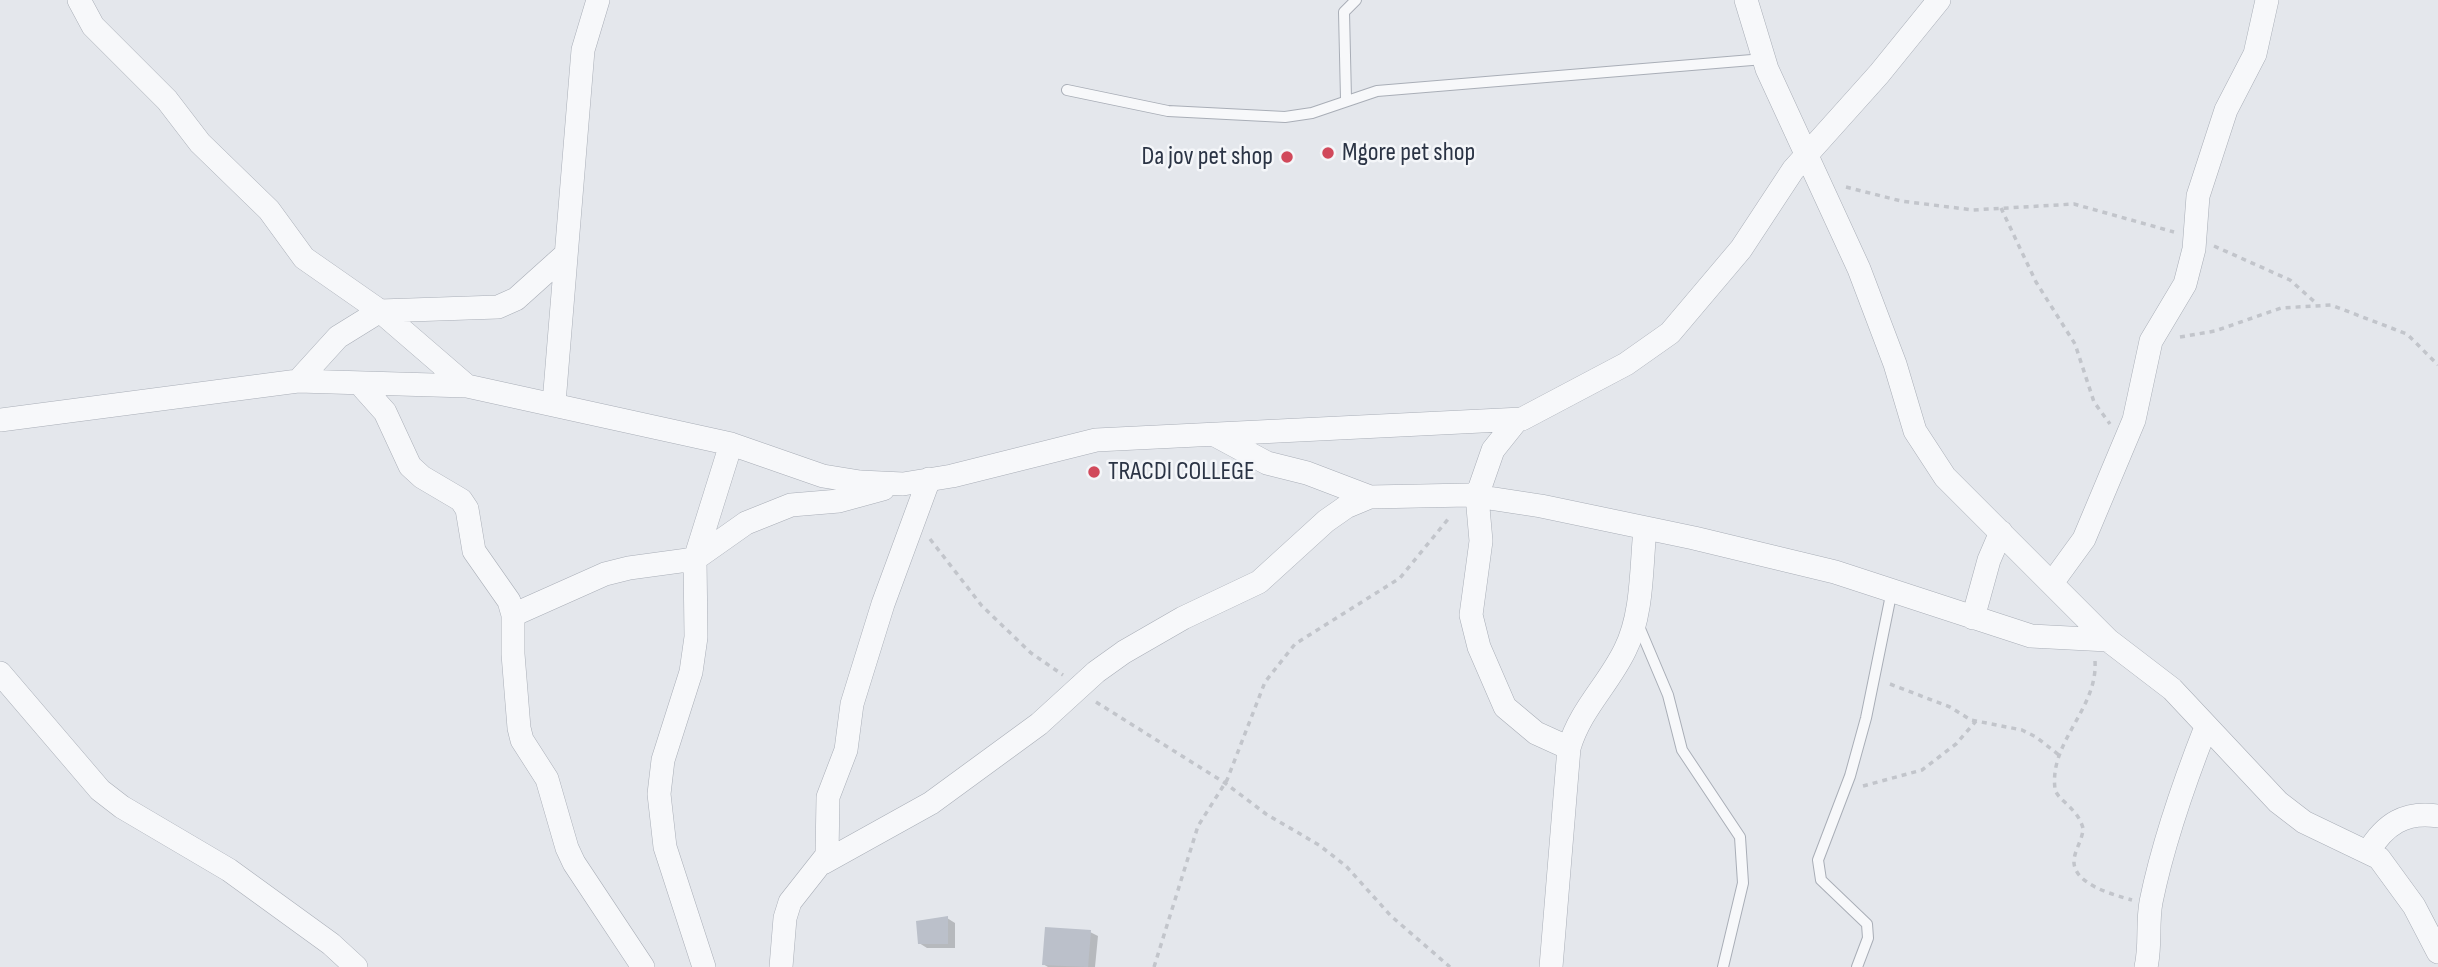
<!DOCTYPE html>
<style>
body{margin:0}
canvas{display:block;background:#e4e7ec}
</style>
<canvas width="2438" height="967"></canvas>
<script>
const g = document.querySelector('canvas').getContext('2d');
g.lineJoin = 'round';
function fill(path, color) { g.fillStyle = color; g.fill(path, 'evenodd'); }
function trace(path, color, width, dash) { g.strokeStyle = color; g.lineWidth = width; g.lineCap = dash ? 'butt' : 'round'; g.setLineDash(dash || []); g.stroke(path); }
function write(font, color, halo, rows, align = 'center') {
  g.font = font + ' "Sofia Sans Condensed",sans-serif'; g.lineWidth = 5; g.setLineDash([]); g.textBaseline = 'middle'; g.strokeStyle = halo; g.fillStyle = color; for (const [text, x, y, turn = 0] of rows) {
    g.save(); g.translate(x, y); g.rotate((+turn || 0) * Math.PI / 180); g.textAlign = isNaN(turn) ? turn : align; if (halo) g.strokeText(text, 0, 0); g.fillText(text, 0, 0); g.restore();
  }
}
fill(new Path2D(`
 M947,918L955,923V948H927L919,943Z
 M1090,932L1098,936L1095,967H1048L1043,964Z`), '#0003');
fill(new Path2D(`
 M948,916V944H918L916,921Z
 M1045,927L1091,930L1088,967L1042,965Z`), '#bbc0ca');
const service = new Path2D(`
 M1067,90L1168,111L1285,117L1312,113L1377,91L1764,59
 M1346,99L1344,12L1356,0
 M1638,624L1668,695L1682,750L1740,837L1743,883L1723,967
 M1857,967L1868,938L1867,924L1821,880L1818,860L1850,776L1866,718L1892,590`);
const minor = new Path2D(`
 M79,0L93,26L167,100L200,143L269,210L304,258L380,311L467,386
 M1746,0L1767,69L1859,269L1895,364L1915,431L1945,477L2108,640L2172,689L2278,802L2304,822L2379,858L2414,906L2438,952
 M298,381L338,337L380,311L498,307L516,299L565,255
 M360,384L385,412L410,466L422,477L461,500L467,509L474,551L509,601L513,615V654L519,728L522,740L547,779L567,848L574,863L643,967
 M554,403L583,50L598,0
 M0,420L298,381L467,386L731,444L823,476L860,482L903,484L952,476L1096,440L1522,419L1626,364L1670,333L1741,249L1793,170L1879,74L1939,0
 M1517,420L1493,450L1477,496L1481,541L1471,615L1479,647L1505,707L1536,733L1569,748
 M1215,435L1267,463L1307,473L1370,497
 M2052,583L2084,539L2134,420L2151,341L2185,284L2194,249L2198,196L2226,110L2255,54L2267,0
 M513,615L605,574L629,568L695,559L746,523L791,505L839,501L883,489
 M1973,618L1989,560L2001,532
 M0,673L100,790L122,807L229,870L331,944L356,967
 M2368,852C2385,824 2405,811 2438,816
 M823,863L931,803L1039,724L1096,672L1124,652L1183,618L1259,582L1326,521L1346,507L1370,497L1469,495L1541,506L1694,538L1835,572L2031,636L2108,640
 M704,967L665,847L659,794L663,760L691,672L696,637L695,559L731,444
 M781,967L785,918L790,902L827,855L828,797L846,750L852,704L883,604L929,479
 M1551,967L1569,748C1580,710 1608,685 1625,650C1643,614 1641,568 1645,529
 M2146,967C2151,946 2147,924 2151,902C2163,843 2184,783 2206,727`);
trace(service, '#a9aeb7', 12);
trace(minor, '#a9aeb7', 24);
trace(new Path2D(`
 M1846,187L1901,201L1973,210L2074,204L2174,232
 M2001,208L2036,282L2075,344L2094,402L2110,424
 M2214,246L2290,280L2317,304
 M2180,337L2215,331L2281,308L2331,305L2407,334L2438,365
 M930,539L982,606L1031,653L1063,675
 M2095,661C2098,709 2049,741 2055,789C2057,800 2077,807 2083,828C2083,839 2075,849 2074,860C2072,884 2114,895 2132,900
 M1890,684L1950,707L1971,720L2022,730L2036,737L2059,755
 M1096,702L1225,783L1266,814L1319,845L1346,866L1391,916L1450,967
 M1863,786L1922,770L1956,744L1976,721
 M1154,967L1198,826L1227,780L1265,682L1295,644L1400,578L1449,518`), '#c2c5cb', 3.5, [5, 5]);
trace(service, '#f7f8fa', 10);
trace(minor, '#f7f8fa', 23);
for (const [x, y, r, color] of [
 [1328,153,7,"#d1495b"],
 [1287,157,7,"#d1495b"],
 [1094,472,7,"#d1495b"]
]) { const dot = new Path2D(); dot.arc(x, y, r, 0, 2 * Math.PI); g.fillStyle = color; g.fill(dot); trace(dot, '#f4f6f9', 2.5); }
write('26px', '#2b3445', '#f4f6f9', [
 ["Mgore pet shop",1342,153],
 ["Da jov pet shop",1273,157,"right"],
 ["TRACDI COLLEGE",1108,472]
], 'left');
</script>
